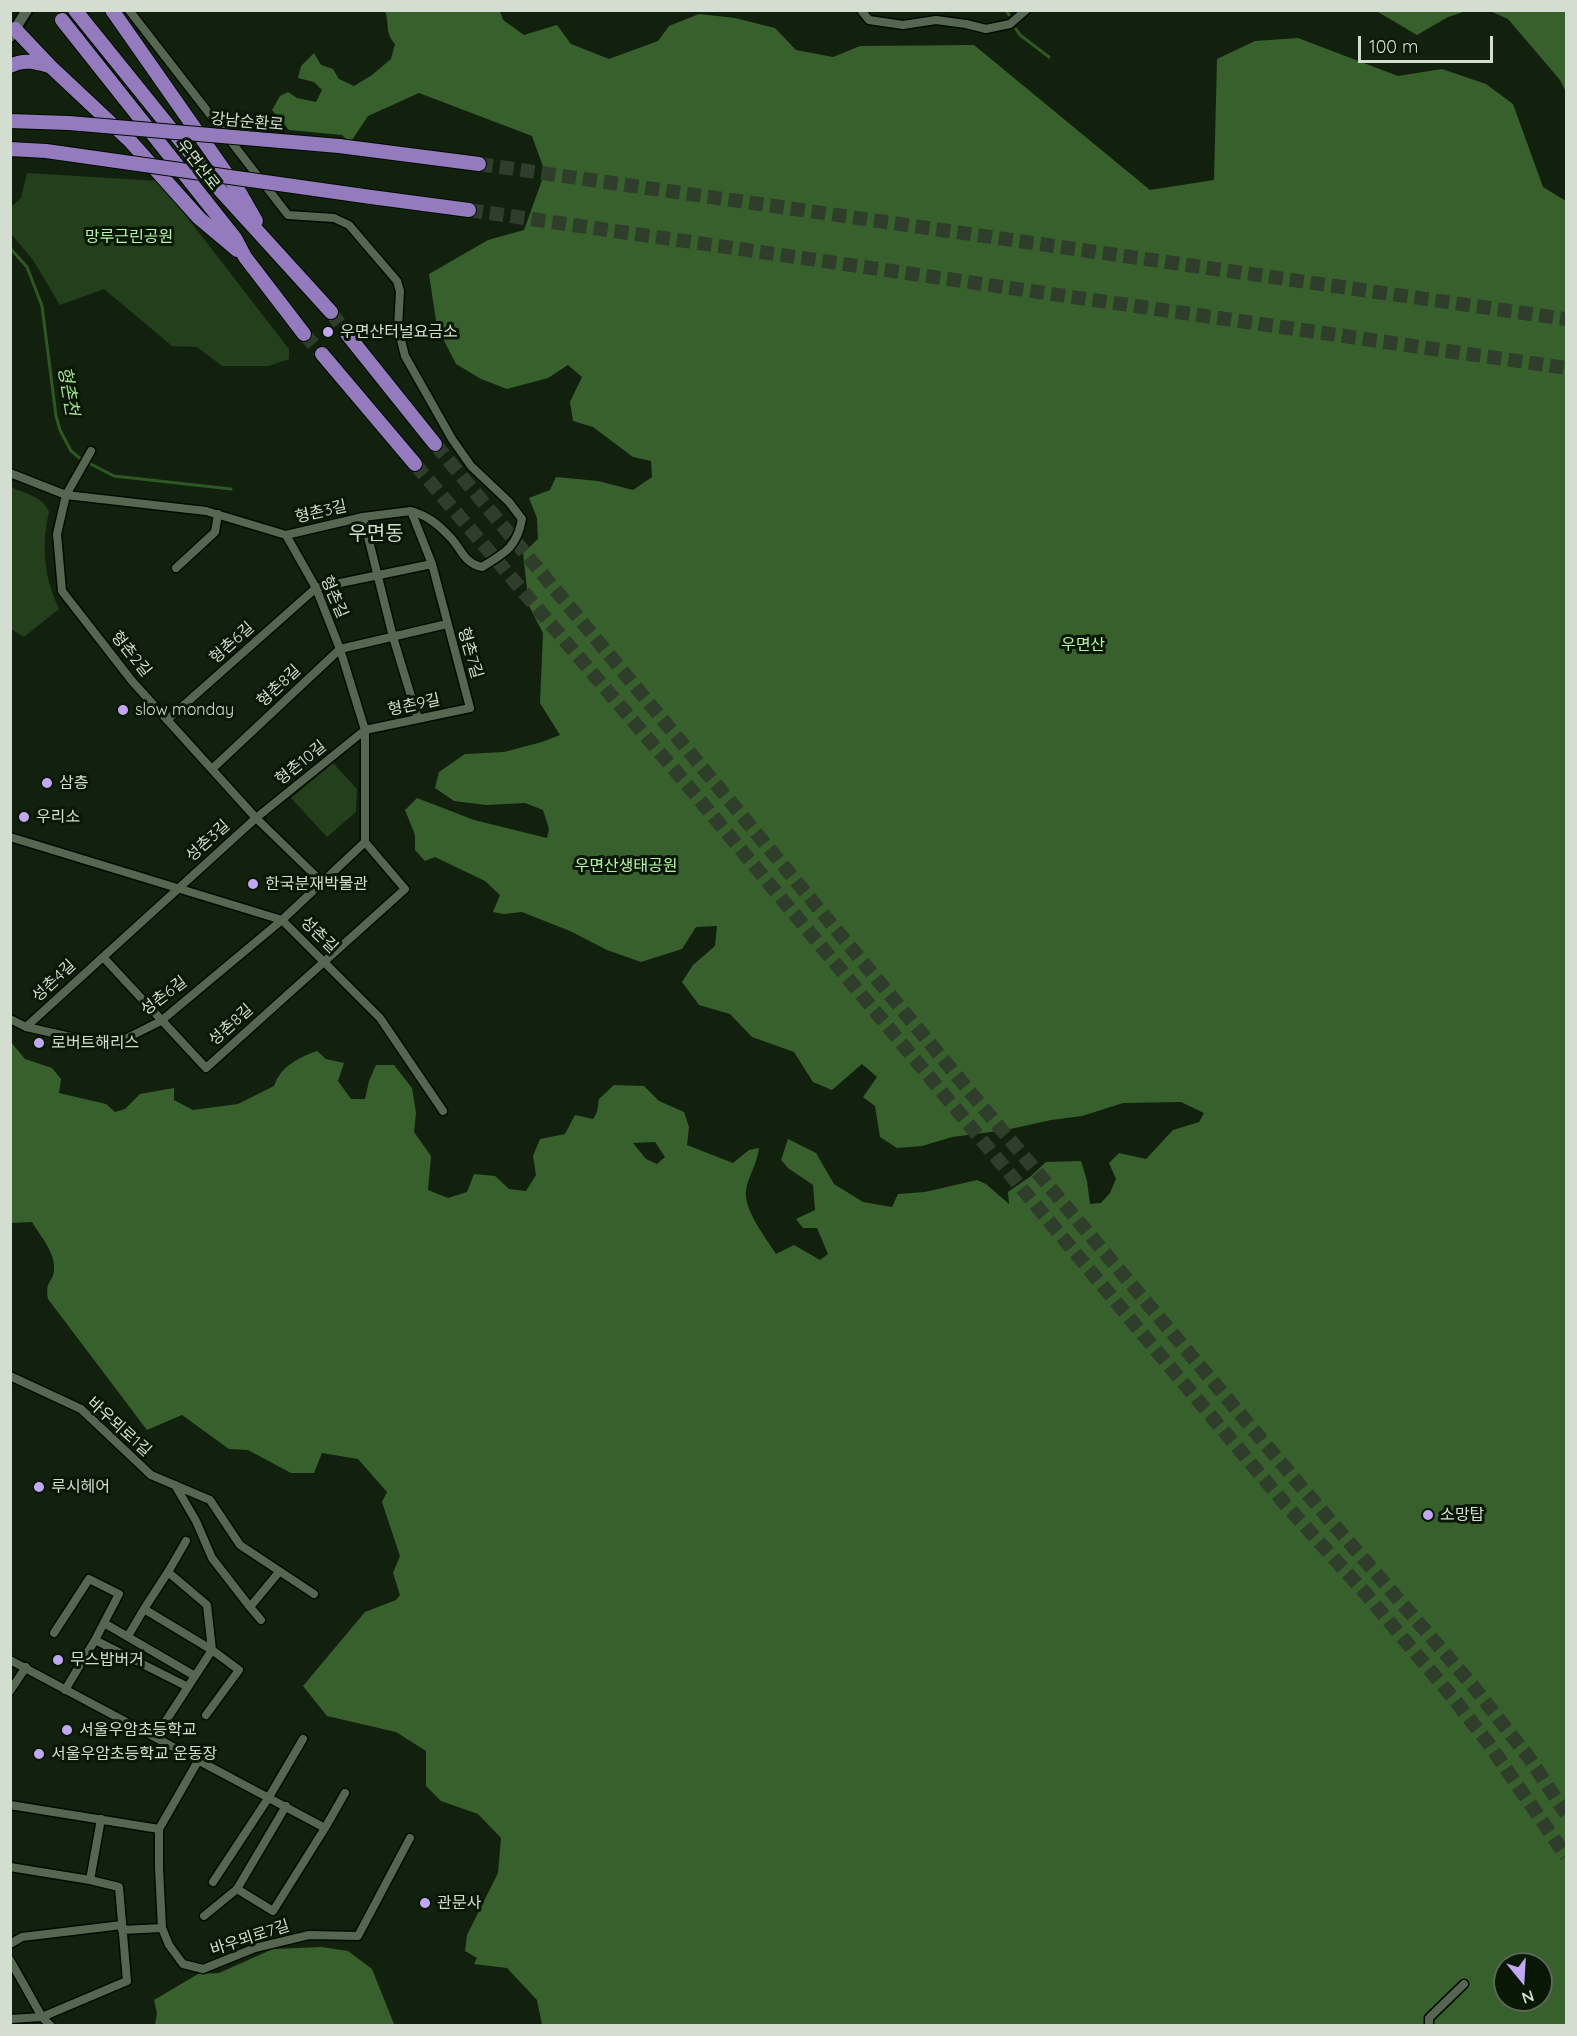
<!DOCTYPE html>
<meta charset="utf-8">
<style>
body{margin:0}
#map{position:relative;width:1577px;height:2036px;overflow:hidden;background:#12210e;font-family:Quicksand,sans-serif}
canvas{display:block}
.frame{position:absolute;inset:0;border:12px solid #d3ddd0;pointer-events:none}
.north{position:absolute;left:1493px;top:1952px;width:60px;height:60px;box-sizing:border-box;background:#091705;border:2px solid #5a6656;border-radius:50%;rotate:162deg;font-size:16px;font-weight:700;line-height:24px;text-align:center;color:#d3ddd0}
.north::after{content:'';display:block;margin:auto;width:21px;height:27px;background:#c2a8f2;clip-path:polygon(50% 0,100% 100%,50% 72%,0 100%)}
.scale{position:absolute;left:1358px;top:36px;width:135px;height:27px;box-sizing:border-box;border:3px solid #d3ddd0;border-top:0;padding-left:8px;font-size:18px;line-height:21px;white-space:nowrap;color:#d3ddd0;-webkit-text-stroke:4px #091705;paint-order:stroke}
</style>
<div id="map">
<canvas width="1577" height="2036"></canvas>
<div class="frame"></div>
<div class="north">N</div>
<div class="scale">100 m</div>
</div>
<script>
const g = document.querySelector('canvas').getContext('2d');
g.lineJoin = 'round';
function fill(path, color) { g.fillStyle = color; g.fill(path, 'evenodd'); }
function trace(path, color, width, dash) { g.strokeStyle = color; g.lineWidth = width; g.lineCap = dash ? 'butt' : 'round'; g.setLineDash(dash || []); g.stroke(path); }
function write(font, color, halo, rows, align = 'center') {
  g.font = font + ' Quicksand,"Noto Sans KR",sans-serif'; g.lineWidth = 6; g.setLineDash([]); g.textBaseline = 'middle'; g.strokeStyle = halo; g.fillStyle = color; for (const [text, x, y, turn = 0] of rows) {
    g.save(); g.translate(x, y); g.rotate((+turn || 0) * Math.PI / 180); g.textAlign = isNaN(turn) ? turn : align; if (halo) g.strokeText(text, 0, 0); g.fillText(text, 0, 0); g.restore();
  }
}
fill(new Path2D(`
 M27,173L159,181L289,349V359L269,366H222L197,347L172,346L104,289L60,305L33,260L11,234L10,208L21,198Z
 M10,487C24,493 44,497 49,512C41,546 44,577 59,609L24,637L11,629Z
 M333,763L357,789L356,812L327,837L291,798Z`), '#243f1c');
fill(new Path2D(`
 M385,11H500L503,20L524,35L557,25L571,44L609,59L658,41L669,26L699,14L735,18L775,28L796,50L833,57L860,46L974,45L1150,190L1214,180L1217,59L1255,41L1298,38L1398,76L1442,69L1486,84L1513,104L1543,187L1566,201V2025H542L537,2000L507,1968L474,1964L477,1958L465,1951L467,1935L498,1873L501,1838L478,1814L441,1801L426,1786V1751L396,1732L327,1716L303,1686L365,1612L396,1600L400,1595L393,1573L400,1556L382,1502L387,1492L358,1459L322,1453L314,1473H291L248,1450L229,1449L182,1415L147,1430L48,1299C45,1280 52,1284 54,1271C56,1253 41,1237 32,1222L11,1223L10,1041L25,1059L52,1068L61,1079L59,1093L106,1104L115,1112L125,1109L140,1094L174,1088V1100L193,1110L238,1104L274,1086C281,1066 298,1058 317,1051L326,1059L344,1063L338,1081L351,1099H365L369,1081L376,1065H394L412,1088L416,1113L414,1132L431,1156L428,1190L448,1198L467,1192L474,1174L495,1176L509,1189L526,1191L536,1175L533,1156L540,1139L565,1134L575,1115L593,1119L597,1112L599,1099L614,1085L644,1086L659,1101L684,1112L689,1127L687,1145L733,1163L749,1150L759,1148C757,1164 748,1177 746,1190C743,1209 766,1238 776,1254L794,1245L820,1260L828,1254L817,1228H803L796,1219L815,1210L813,1185L788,1168L781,1160L788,1139L816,1153L834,1184L863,1202L892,1207L898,1194L925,1192L977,1180L986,1184L1009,1204L1008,1192L1031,1176L1046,1162L1081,1161L1087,1181L1090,1204L1101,1203L1110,1193L1116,1179L1109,1163L1119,1153L1146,1159L1173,1130L1199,1122L1204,1113L1181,1102L1123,1103L1082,1116L1051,1120L1006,1130L952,1137L922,1146L897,1148L880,1137L875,1106L863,1097L877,1077L862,1064L832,1090L813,1082L794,1052L752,1037L730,1014L699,1005L682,982L693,965L715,946L717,926L696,927L682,949L641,962L607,950L570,931L522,912L504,914L493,912L500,895L485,881L435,857L425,861L415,850V835L405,810L417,798L474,820L547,838L549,829L543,810L525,803L486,805L454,801L435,788L439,772L465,754L504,752L542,742L560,735L540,703L543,633L529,606L523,553L538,539L537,518L529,498L550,490L556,477L598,481L633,490L652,477L651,461L633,457L593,427L573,421L570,402L582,377L568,365L548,378L507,389L481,379L456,364L437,327L429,274L488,240L524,230L545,172L532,136L419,93L368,116L350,143L342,135L289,130L272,110L280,96L288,92L297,98L316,102L322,90L314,82L298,78L301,66L314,53L321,65L333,69L339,79L354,86L372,75L391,59L395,44C384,31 390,25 385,11ZM655,1142L665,1157L657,1164L646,1159L633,1143ZM1505,1964H1541V2000H1505Z
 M1380,11V10L1466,11L1448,17L1417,35L1378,12Z
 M1490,11H1566V92L1560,80L1508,19Z
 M321,1947L348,1951L372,1969L394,2024L399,2025H155L157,2013L154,2000L198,1974L219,1973L273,1949Z`), '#38602c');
trace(new Path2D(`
 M1006,10L1009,15
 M1016,29L1020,35L1049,57
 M10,248L27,267L42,306L56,416L60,430L71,451L81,459L114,476L231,489`), '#2f5724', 3);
trace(new Path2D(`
 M479,164L1566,319
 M469,210L1566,368
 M331,312L347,334
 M304,334L322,354
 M435,444L980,1104L1298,1483L1473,1686L1530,1759L1566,1814
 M415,464L689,787L1170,1367L1285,1504L1366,1594L1454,1699L1489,1744L1566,1856`), '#2f3d2b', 14, [14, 7]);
const minor = new Path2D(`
 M129,10L288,215L334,218L349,225L397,281L400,291L398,328L405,356L452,439L471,466L509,502L522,519C517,547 505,553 482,567C464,563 462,550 451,538C438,524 428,516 411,511
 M861,10L869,20L903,25L936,20L966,24L986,29L1010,24L1026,10
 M91,451L66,495L57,534L62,591L132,681L256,818L322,882
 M10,473L66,495L206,511L286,535L316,588L340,649L365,730V842L282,920L161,1021L125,1039L89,1041L26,1027L10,1019
 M363,517L393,637L418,719
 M286,535L363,517L411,511L432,564
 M176,568L215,532L218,514
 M212,769L340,649L447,624
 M10,837L282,920L380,1018L443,1111
 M103,957L206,1068L405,889L365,842
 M26,1027L256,818L365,730L470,708L432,564L316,588L167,720
 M10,1376L81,1409L151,1475L210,1500L240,1545L314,1594
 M175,1485L196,1521L212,1558L250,1607
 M168,1572L207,1605L212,1650L144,1609Z
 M168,1572L186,1541
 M261,1620L250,1607L279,1572
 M104,1623L195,1676
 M54,1633L89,1579L119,1594L95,1640
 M128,1636L144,1609
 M10,1660L325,1828L273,1911L237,1889L286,1806
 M65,1690L95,1640L188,1687
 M10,1691L26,1667
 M156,1736L212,1650L239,1670L206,1715
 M198,1761L159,1829V1868L162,1928L169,1945L183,1964L203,1969L255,1948L309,1935L358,1936L410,1838
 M10,1805L159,1829
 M325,1828L345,1793
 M10,1867L90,1880L119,1887L127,1981L42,2017L10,2019
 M90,1880L101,1819
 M213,1882L269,1797L303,1739
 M204,1916L237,1889
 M122,1930L162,1928
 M10,1944L22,1937L122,1925
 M10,1960L42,2017L51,2026
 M1429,2026V2018L1464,1984`);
const tertiary = new Path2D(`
 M10,37L27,10`);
const trunk = new Path2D(`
 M75,10L221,191L331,312
 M112,10L240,193L256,221
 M62,20L235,238L245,257L304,334
 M15,29L50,66L131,142L199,218L237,250
 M10,66C24,59 35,62 49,66
 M339,146L479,164
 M371,197L469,210
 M347,334L435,444
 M322,354L415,464`);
trace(minor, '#010a00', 11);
trace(tertiary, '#010a00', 14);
trace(trunk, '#010a00', 16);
trace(minor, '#566751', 8);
trace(tertiary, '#566751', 10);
trace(trunk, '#937bbe', 14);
const trunkBridge = new Path2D(`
 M10,121L69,123L339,146
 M10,149L46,151L371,197`);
trace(trunkBridge, '#010a00', 16, []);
trace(trunkBridge, '#937bbe', 14);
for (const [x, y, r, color] of [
 [328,332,6,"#c2a8f2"],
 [123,710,6,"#c2a8f2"],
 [47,783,6,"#c2a8f2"],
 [24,817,6,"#c2a8f2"],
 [253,884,6,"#c2a8f2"],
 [39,1043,6,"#c2a8f2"],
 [39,1487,6,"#c2a8f2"],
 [1428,1515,6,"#c2a8f2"],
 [58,1660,6,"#c2a8f2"],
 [67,1730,6,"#c2a8f2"],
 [39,1754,6,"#c2a8f2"],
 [425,1903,6,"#c2a8f2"]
]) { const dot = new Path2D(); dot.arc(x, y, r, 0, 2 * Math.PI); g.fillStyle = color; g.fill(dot); trace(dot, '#091705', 2); }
write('16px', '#d3ddd0', '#091705', [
 ["강남순환로",247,122,5],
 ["우면산로",198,165,52],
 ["형촌3길",321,512,-13],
 ["형촌길",334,597,66],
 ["형촌6길",232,643,-42],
 ["형촌7길",470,653,74],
 ["형촌2길",131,654,51],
 ["형촌8길",279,686,-43],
 ["형촌9길",414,705,-12],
 ["형촌10길",301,763,-39],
 ["성촌3길",208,841,-42],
 ["성촌길",319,935,44],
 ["성촌4길",54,981,-43],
 ["성촌6길",164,996,-37],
 ["성촌8길",231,1025,-42],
 ["바우뫼로1길",119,1427,42],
 ["바우뫼로7길",250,1938,-18]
]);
write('16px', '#b6f3a5', '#091705', [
 ["망루근린공원",129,237],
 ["우면산",1083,645],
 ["우면산생태공원",626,866]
]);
write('16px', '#d3ddd0', '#091705', [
 ["우면산터널요금소",340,332],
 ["slow monday",135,710],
 ["삼층",59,783],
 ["우리소",36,817],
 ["한국분재박물관",265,884],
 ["로버트해리스",51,1043],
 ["루시헤어",51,1487],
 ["소망탑",1440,1515],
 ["무스밥버거",70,1660],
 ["서울우암초등학교",79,1730],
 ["서울우암초등학교 운동장",51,1754],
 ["관문사",437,1903]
], 'left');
write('italic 18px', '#a3df92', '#091705', [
 ["형촌천",68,391,80]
]);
write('20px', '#d3ddd0', '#091705', [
 ["우면동",376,534]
]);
</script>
